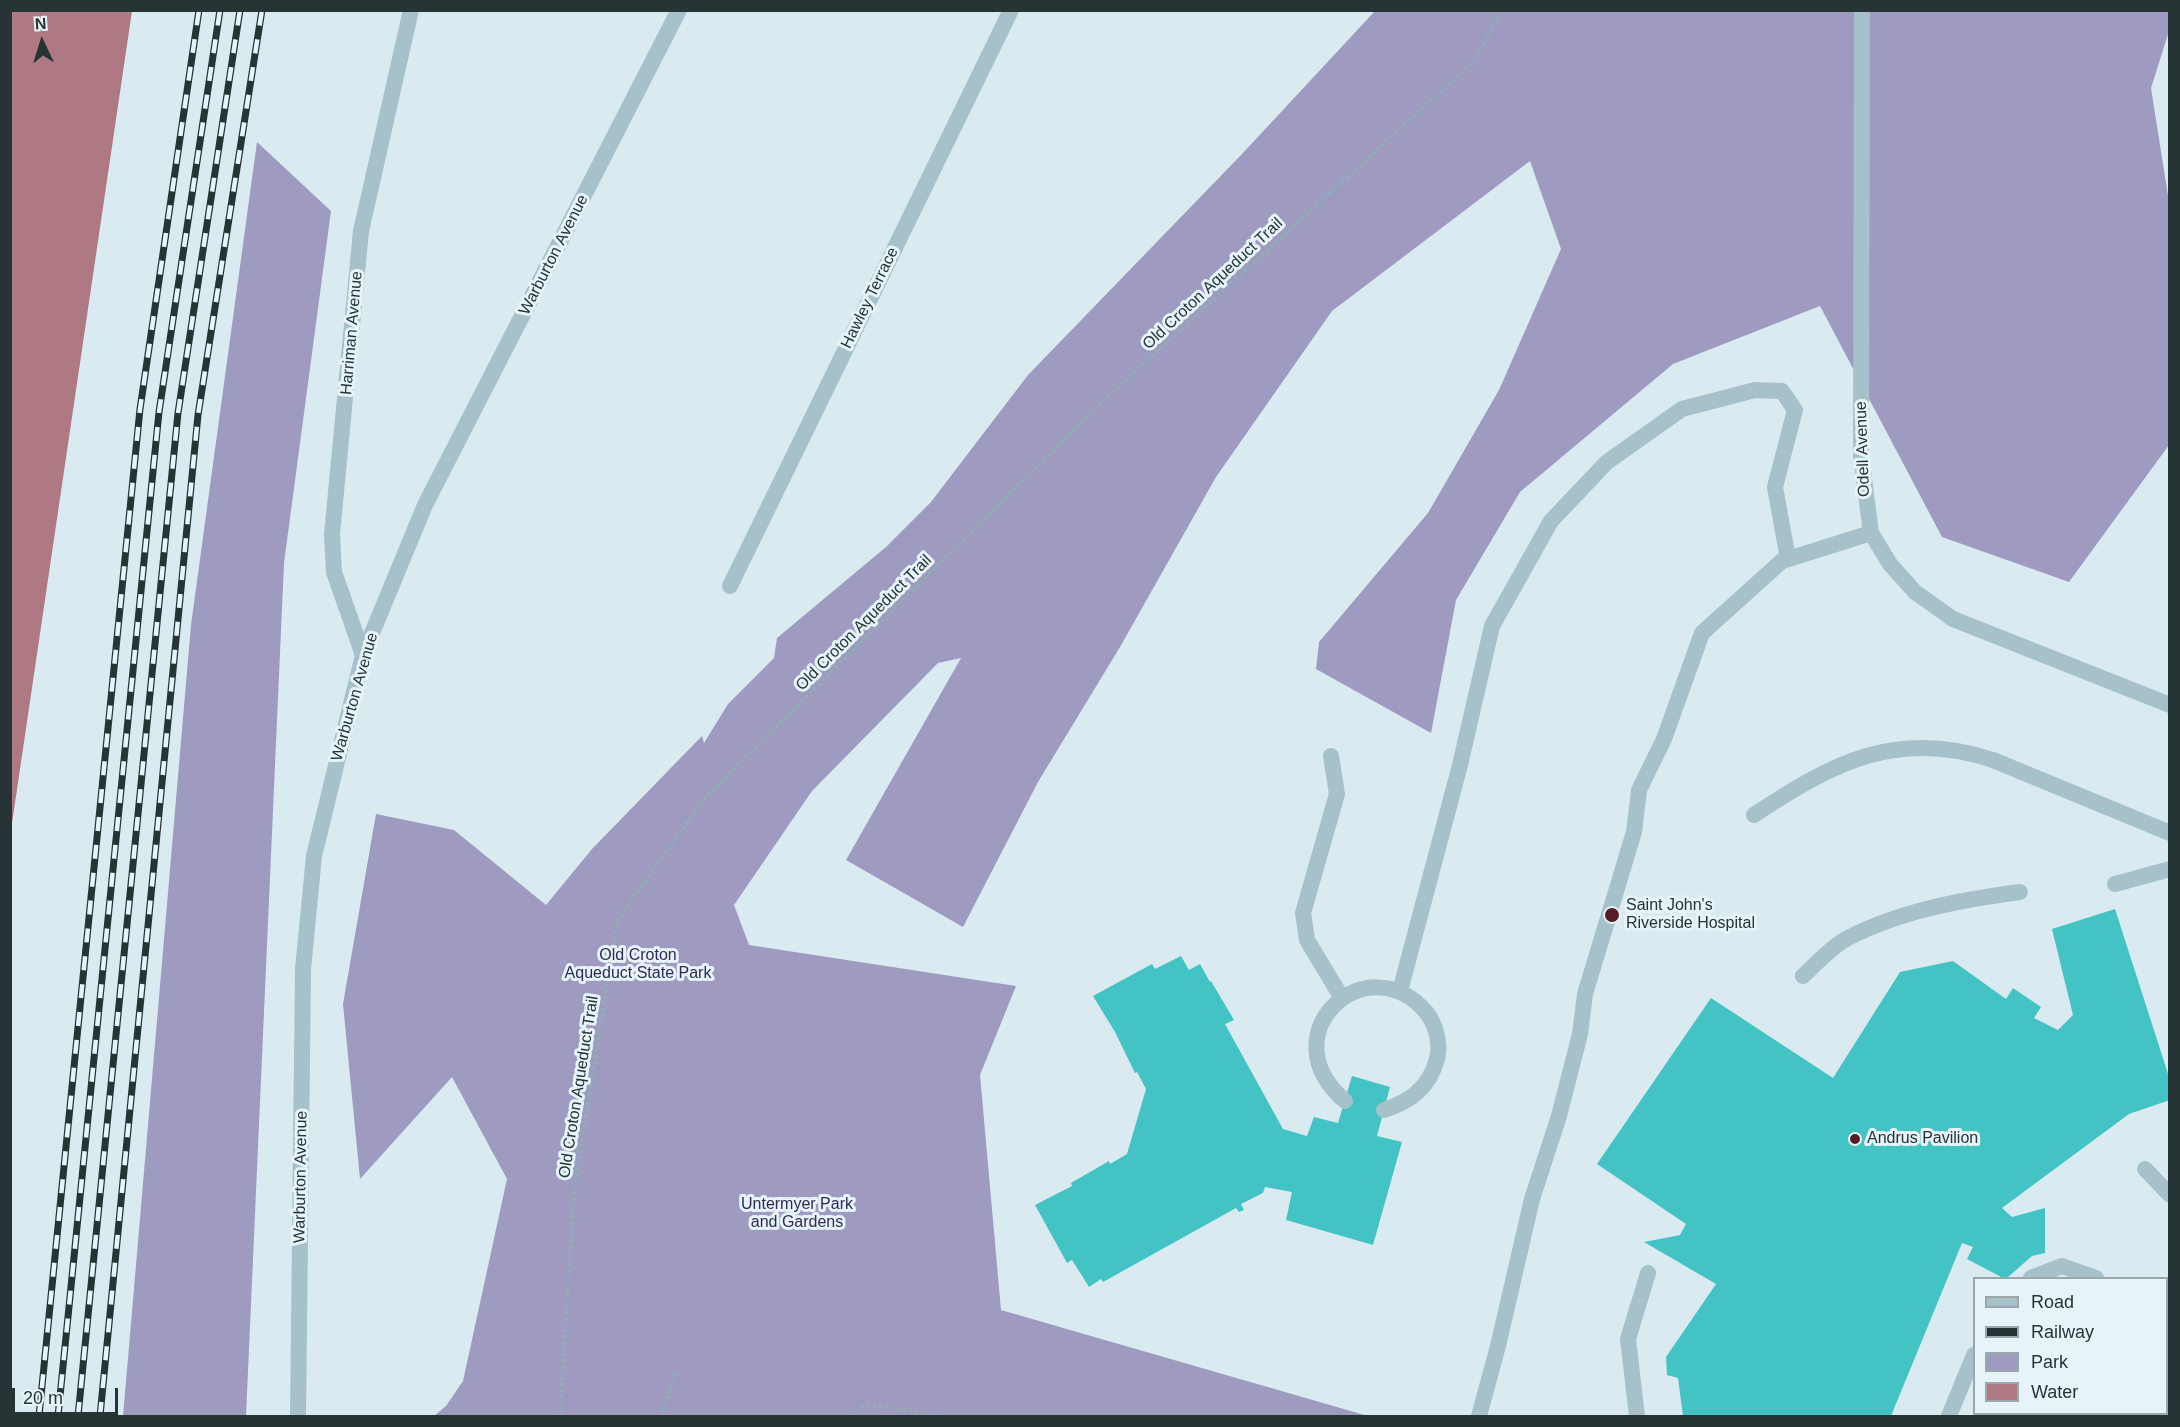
<!DOCTYPE html>
<style>
body{margin:0}
#map{position:relative;width:2180px;height:1427px;overflow:hidden;background:#daeaf1;font-family:Arial,sans-serif}
canvas{display:block}
.frame{position:absolute;inset:0;border:12px solid #273435;pointer-events:none}
.legend{position:absolute;left:1973px;top:1277px;width:195px;height:138px;box-sizing:border-box;background:#e6f3f9;border:2px solid #9aa7ab;margin:0;padding:8px 10px;list-style:none;font-size:18px;color:#273435}
.legend li{display:flex;align-items:center;gap:12px;height:30px}
.legend b{width:30px;border:2px solid #9aa7ab}
.north{position:absolute;left:12px;top:12px;width:60px;height:60px;-webkit-text-stroke:4px #e6f3f9;paint-order:stroke;rotate:356deg;font-size:16px;font-weight:700;line-height:24px;text-align:center;color:#273435}
.north::after{content:'';display:block;margin:auto;width:21px;height:27px;background:#273435;clip-path:polygon(50% 0,100% 100%,50% 72%,0 100%)}
.scale{position:absolute;left:12px;top:1388px;width:106px;height:27px;box-sizing:border-box;border:3px solid #273435;border-top:0;padding-left:8px;font-size:18px;line-height:21px;white-space:nowrap;color:#273435;-webkit-text-stroke:4px #e6f3f9;paint-order:stroke}
</style>
<div id="map">
<canvas width="2180" height="1427"></canvas>
<div class="frame"></div>
<ul class="legend">
<li><b style="height:8px;background:#a6c1c9"></b>Road</li>
<li><b style="height:8px;background:#273435"></b>Railway</li>
<li><b style="height:16px;background:#9f9ac0"></b>Park</li>
<li><b style="height:16px;background:#ae7983"></b>Water</li>
</ul>
<div class="north">N</div>
<div class="scale">20 m</div>
</div>
<script>
const g = document.querySelector('canvas').getContext('2d');
g.lineJoin = 'round';
function fill(path, color) { g.fillStyle = color; g.fill(path, 'evenodd'); }
function trace(path, color, width, dash) { g.strokeStyle = color; g.lineWidth = width; g.lineCap = dash ? 'butt' : 'round'; g.setLineDash(dash || []); g.stroke(path); }
function write(font, color, halo, rows, align = 'center') {
  g.font = font + ' Arial,sans-serif'; g.lineWidth = 6; g.setLineDash([]); g.textBaseline = 'middle'; g.strokeStyle = halo; g.fillStyle = color; for (const [text, x, y, turn = 0] of rows) {
    g.save(); g.translate(x, y); g.rotate((+turn || 0) * Math.PI / 180); g.textAlign = isNaN(turn) ? turn : align; if (halo) g.strokeText(text, 0, 0); g.fillText(text, 0, 0); g.restore();
  }
}
fill(new Path2D(`
 M1375,11H2169V31L2151,88L2169,202V445L2069,582L1942,537L1820,306L1673,364L1520,492L1456,600L1431,733L1316,669L1319,642L1428,513L1499,390L1561,249L1530,161L1332,311L1216,477L1120,647L1038,782L963,927L846,860L961,658L938,663L812,791L734,905L749,945L1016,986L980,1075L1001,1310L1368,1416H434L446,1406L463,1381L507,1179L452,1077L360,1179L343,1004L376,814L454,830L546,905L592,849L702,736L704,743L728,704L774,658L777,638L886,547L931,502L1028,375L1242,154Z
 M257,142L331,211L284,563L246,1416H123L191,625Z`), '#9f9ac0');
fill(new Path2D(`
 M11,10L132,11L11,830L10,11Z`), '#ae7983');
fill(new Path2D(`
 M2115,909L2170,1080V1100L2129,1114L2002,1208L2012,1217L2045,1208V1253L2032,1256L2007,1278H2003L1967,1259L1973,1247L1962,1243L1891,1416H1683L1678,1378L1667,1375L1666,1357L1716,1284L1644,1242L1680,1235L1686,1224L1597,1164L1711,998L1833,1078L1900,972L1953,961L2006,999L2013,988L2041,1007L2034,1018L2058,1030L2073,1015L2052,929Z
 M1181,956L1189,970L1200,964L1210,982L1211,981L1234,1020L1225,1024L1283,1129L1307,1136L1314,1117L1338,1123L1352,1076L1390,1087L1377,1136L1402,1142L1373,1245L1286,1220L1292,1192L1265,1187L1263,1193L1241,1204L1244,1210L1239,1212L1236,1208L1103,1282L1101,1279L1089,1287L1072,1260L1067,1263L1035,1205L1072,1186L1071,1183L1109,1161L1110,1164L1127,1154L1146,1089L1137,1072L1135,1073L1115,1032L1093,996L1152,964L1155,969Z`), '#44c3c5');
trace(new Path2D(`
 M560,1416L574,1193L617,921L703,800L1104,400L1473,62L1503,10
 M661,1416L676,1370
 M853,1416L862,1407L872,1405L944,1416`), '#90adb5', 4, [3, 3]);
trace(new Path2D(`
 M1331,756L1337,794L1303,913L1307,940L1342,998
 M1754,815C1832,763 1897,728 1993,760L2170,833
 M2115,884L2170,869
 M1803,976C1816,964 1830,948 1846,939C1899,911 1961,900 2020,892
 M1400,991L1460,765L1492,626L1551,521L1607,462L1682,409L1755,390L1782,391L1795,410L1775,487L1788,559
 M1345,1101C1267,1034 1367,943 1426,1012C1436,1024 1441,1044 1437,1059C1429,1088 1411,1101 1384,1110
 M2145,1169L2170,1195
 M2031,1278L2062,1266L2096,1278
 M2166,1348L2170,1351
 M2106,1414L2109,1416
 M1479,1416L1498,1346L1532,1199L1559,1116L1580,1034L1585,994L1634,832L1639,790L1664,739L1702,633L1782,561L1871,533
 M1637,1416L1628,1339L1648,1273
 M1949,1416L1974,1355`), '#a6c1c9', 16);
trace(new Path2D(`
 M730,586L1011,10
 M363,655L334,572L332,534L361,231L411,10`), '#a6c1c9', 16);
trace(new Path2D(`
 M1862,10L1861,456L1871,533L1890,564L1915,592L1953,619L2170,705
 M298,1416L303,969L314,856L363,655L425,505L679,10`), '#a6c1c9', 16);
const rail = new Path2D(`
 M39,1416L140,409L199,10
 M58,1416L159,412L220,10
 M78,1416L178,413L240,10
 M100,1416L198,415L262,10`);
trace(rail, '#273435', 7);
trace(rail, '#e6f3f9', 4.5, [14]);
for (const [x, y, r, color] of [
 [1612,915,8,"#571d26"],
 [1855,1139,6,"#571d26"]
]) { const dot = new Path2D(); dot.arc(x, y, r, 0, 2 * Math.PI); g.fillStyle = color; g.fill(dot); trace(dot, '#e6f3f9', 2); }
write('16px', '#273435', '#e6f3f9', [
 ["Warburton Avenue",554,255,-63],
 ["Old Croton Aqueduct Trail",1213,284,-43],
 ["Hawley Terrace",870,298,-64],
 ["Harriman Avenue",352,333,-85],
 ["Odell Avenue",1863,449,-92],
 ["Old Croton Aqueduct Trail",864,623,-45],
 ["Warburton Avenue",355,697,-74],
 ["Old Croton Aqueduct Trail",579,1087,-81],
 ["Warburton Avenue",301,1177,-89]
]);
write('16px', '#273435', '#e6f3f9', [
 ["Saint John's",1626,906],
 ["Riverside Hospital",1626,924],
 ["Andrus Pavilion",1867,1139]
], 'left');
write('16px', '#312b53', '#e6f3f9', [
 ["Old Croton",638,956],
 ["Aqueduct State Park",638,974],
 ["Untermyer Park",797,1205],
 ["and Gardens",797,1223]
]);
</script>
